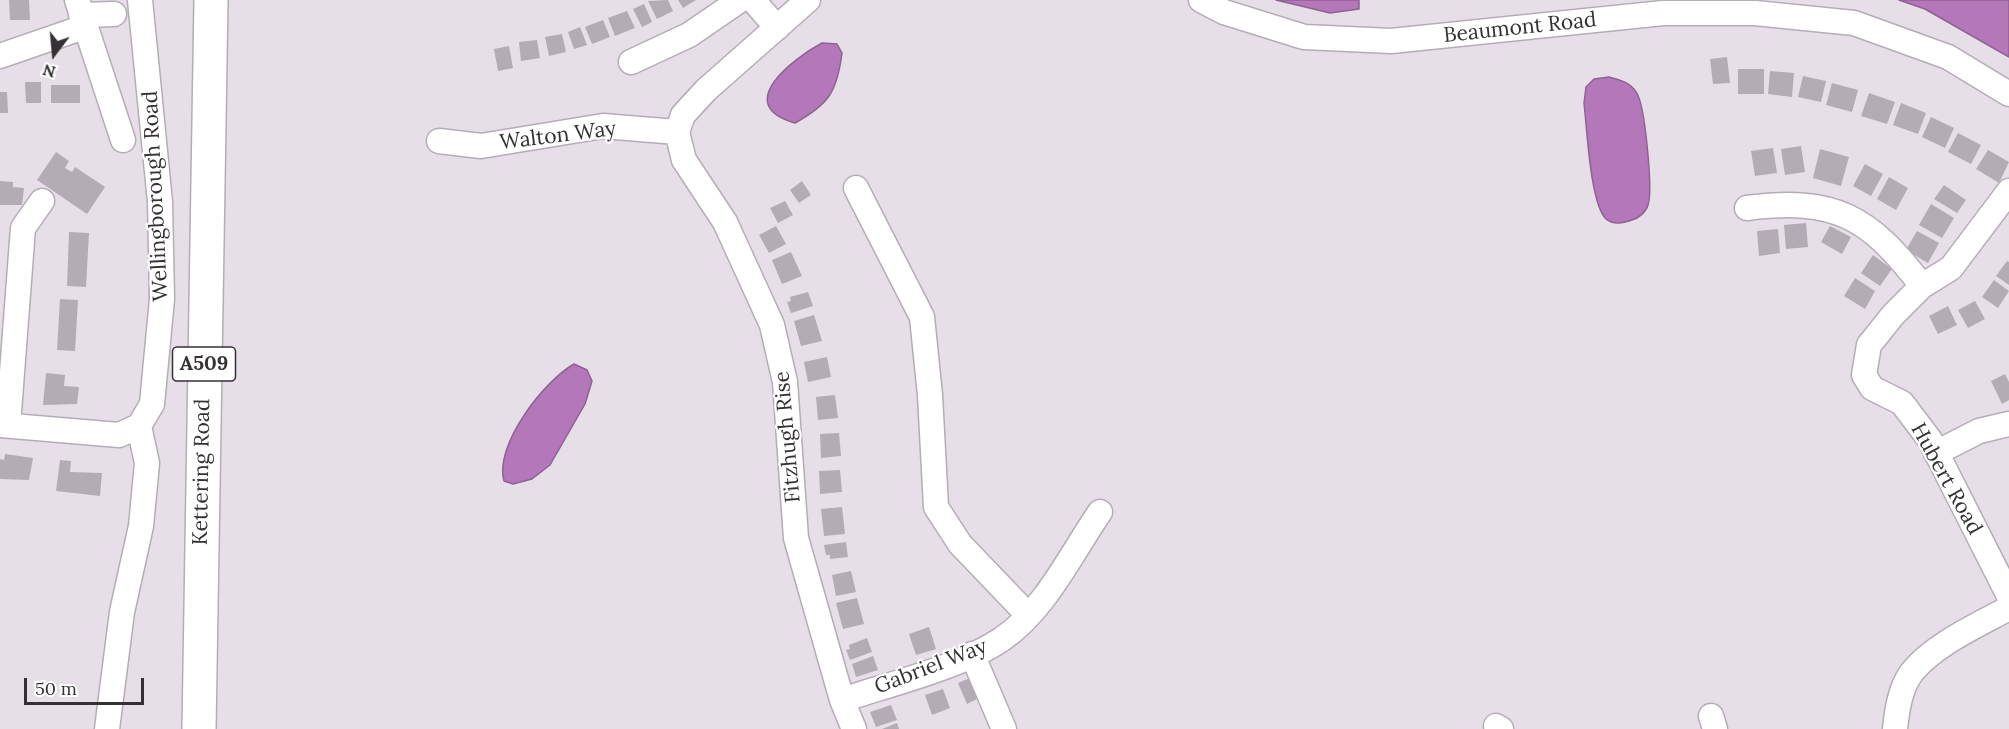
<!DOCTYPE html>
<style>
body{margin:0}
#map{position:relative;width:2009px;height:729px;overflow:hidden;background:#e7dfe8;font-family:Lora,serif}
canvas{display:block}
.north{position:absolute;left:24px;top:24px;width:60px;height:60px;-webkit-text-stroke:4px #fff;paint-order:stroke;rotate:196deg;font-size:16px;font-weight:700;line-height:24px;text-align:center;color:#343034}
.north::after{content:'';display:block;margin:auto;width:21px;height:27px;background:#343034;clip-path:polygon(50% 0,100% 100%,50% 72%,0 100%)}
.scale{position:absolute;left:24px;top:678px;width:120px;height:27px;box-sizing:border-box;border:3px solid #343034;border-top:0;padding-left:8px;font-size:18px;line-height:21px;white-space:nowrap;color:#343034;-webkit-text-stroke:4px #fff;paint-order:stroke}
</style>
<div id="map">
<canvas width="2009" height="729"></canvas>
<div class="north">N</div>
<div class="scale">50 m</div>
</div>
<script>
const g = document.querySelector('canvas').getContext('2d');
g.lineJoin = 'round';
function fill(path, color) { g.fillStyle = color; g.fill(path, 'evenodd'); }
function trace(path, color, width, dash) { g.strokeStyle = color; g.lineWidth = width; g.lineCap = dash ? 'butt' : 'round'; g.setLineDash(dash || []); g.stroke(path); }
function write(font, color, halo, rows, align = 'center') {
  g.font = font + ' Lora,serif'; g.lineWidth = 4.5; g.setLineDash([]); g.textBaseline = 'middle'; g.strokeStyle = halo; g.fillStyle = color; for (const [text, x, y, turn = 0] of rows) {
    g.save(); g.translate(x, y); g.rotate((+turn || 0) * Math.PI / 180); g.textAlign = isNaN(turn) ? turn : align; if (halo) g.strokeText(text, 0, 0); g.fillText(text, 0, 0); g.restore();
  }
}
const water = new Path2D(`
 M1276,0H1359V9L1330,13Z
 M1899,0H2009V57L1925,9Z
 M822,43L837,44L842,53C837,92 829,104 795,123C731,105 794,58 822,43Z
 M1609,77C1620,80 1630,82 1636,92C1645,103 1653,190 1648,205C1646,212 1639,218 1632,220C1624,223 1613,225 1606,219C1590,203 1587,127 1584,103L1586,87L1594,79Z
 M574,364L587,370L592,381L585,404L550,465L532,479L513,484L504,481C494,445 544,381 574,364Z`);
fill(water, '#b477ba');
trace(water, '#8e6292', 1.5);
fill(new Path2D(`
 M9,0H29L30,20H10Z
 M668,0L673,11L657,19L648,1Z
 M678,0H696L683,8Z
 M644,4L652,22L642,27L633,9Z
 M627,11L635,28L615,36L608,18Z
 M603,20L610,37L592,44L585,27Z
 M580,27L587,45L574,49L568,32Z
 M562,34L566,52L549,56L545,37Z
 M537,40L540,58L521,61L519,42Z
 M509,46L513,68L498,71L494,49Z
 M1727,57L1730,83L1713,84L1710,59Z
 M1738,69H1764V94H1738Z
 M1770,71L1794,73L1792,97L1768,94Z
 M1803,76L1826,81L1821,102L1798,97Z
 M25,82H41V103H26Z
 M1832,83L1858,90L1852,112L1826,105Z
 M51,85H80V103H51Z
 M0,92H7L8,113H0Z
 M1869,93L1895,102L1887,124L1861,116Z
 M1901,103L1926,113L1918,134L1893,125Z
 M1931,117L1954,128L1945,148L1922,137Z
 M1958,133L1981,145L1971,164L1948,152Z
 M1801,146L1805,172L1785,175L1781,149Z
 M1773,148L1777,173L1755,176L1751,151Z
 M1820,149L1849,157L1841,186L1813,178Z
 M1988,150L2009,162L1999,183L1976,169Z
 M56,152L69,161L65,168L72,172L75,167L105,187L87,214L37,180Z
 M1865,164L1883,174L1871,196L1853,186Z
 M1889,177L1908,188L1896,210L1877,199Z
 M0,181L13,182V187L24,188L22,205H0Z
 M802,181L811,195L799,203L790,190Z
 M1944,185L1966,200L1957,213L1934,199Z
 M785,201L793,215L778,223L770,208Z
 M1931,204L1954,218L1942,238L1919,225Z
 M1806,223L1808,247L1786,249L1784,225Z
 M776,226L786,244L769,253L759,235Z
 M1830,226L1851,237L1842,254L1821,242Z
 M1778,229L1780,253L1759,256L1757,231Z
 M1917,231L1939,243L1928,263L1906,250Z
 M69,232L89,233L86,287L67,286Z
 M791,252L802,276L782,284L772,260Z
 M1873,255L1892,269L1880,286L1861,273Z
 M2007,261L2009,262V285L1996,276Z
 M1855,278L1875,291L1865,309L1844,296Z
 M1994,280L2009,291L1998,308L1982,297Z
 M808,292L813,306L791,313L787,302L791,301L790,297Z
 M60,299L78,300L75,351L57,350Z
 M1975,301L1985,319L1968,328L1958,310Z
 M1948,306L1957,325L1938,334L1929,316Z
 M814,315L822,341L801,346L794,321Z
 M827,357L831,377L808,382L804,362Z
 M46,373L65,375L64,386L79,387L77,404L43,405Z
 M2005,374L2009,382V400L2002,404L1991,381Z
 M835,395L838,418L818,420L816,397Z
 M839,433L841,456L821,458L820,434Z
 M5,454L33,458L29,480L0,479V459L4,460Z
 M60,460L71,461L70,472L102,473L100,496L56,491Z
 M840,470L842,492L820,494L819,471Z
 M842,507L845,534L824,536L821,509Z
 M846,542L848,557L830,559V555H826L824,545Z
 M851,571L856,592L836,596L832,575Z
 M857,598L864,624L843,629L836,603Z
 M929,627L936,649L916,655L909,634Z
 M867,638L872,652L850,660L846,650L850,649L849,645Z
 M873,656L878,670L856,677L852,664Z
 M972,677L981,697L967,704L958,683Z
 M943,689L950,708L932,715L925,695Z
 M891,705L897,720L876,727L870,712Z
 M897,723L899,729H882Z`), '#b3acb4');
const minor = new Path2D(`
 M77,0L123,140
 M753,0L777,28
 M808,0L706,90L683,115L677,132L684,160L725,222L772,325L785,382L796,538L842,700L854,729
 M1201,0L1224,12L1304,37L1391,41L1663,13H1755L1854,23L1948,57L2009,94
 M81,15L114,14
 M0,56L84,27
 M631,62L689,35L740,0
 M439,141L481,146L603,126L677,132
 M856,188L922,317L930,395L936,507L960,544L1028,615
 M2009,191L1951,268L1922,286L1893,315L1869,345L1864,375L1872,388L1902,403L1930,440L2009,596
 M1747,208C1835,197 1869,216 1922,286
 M0,425L119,435L139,426L152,404L162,299L160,202L140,0
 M8,425L23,228L42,201
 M1936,453L1979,431L2009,424
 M972,654L1004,729
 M842,700C890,684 961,667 1002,639C1045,610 1071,554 1100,512
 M1711,716L1715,729
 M1496,726L1501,729
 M107,729L122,612L141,526L147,463L139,426
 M1895,729C1897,710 1900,688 1912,672C1935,644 1978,625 2009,608`);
const highway = new Path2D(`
 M199,729L211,0`);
trace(minor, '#b5adb5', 27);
trace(highway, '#b5adb5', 36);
trace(minor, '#fff', 24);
trace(highway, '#fff', 33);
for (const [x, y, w] of [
 [204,364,63]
]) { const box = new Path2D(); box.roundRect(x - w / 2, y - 17, w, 34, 4.5); g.fillStyle = '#fff'; g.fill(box); trace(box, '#343034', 1.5); }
write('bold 20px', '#343034', null, [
 ["A509",204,364]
]);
write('21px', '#343034', '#fff', [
 ["Beaumont Road",1520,28,-6],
 ["Walton Way",558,136,-7],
 ["Wellingborough Road",156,196,-93],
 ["Fitzhugh Rise",788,437,-95],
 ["Kettering Road",202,472,-89],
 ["Hubert Road",1946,479,61],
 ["Gabriel Way",931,667,-21]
]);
</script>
